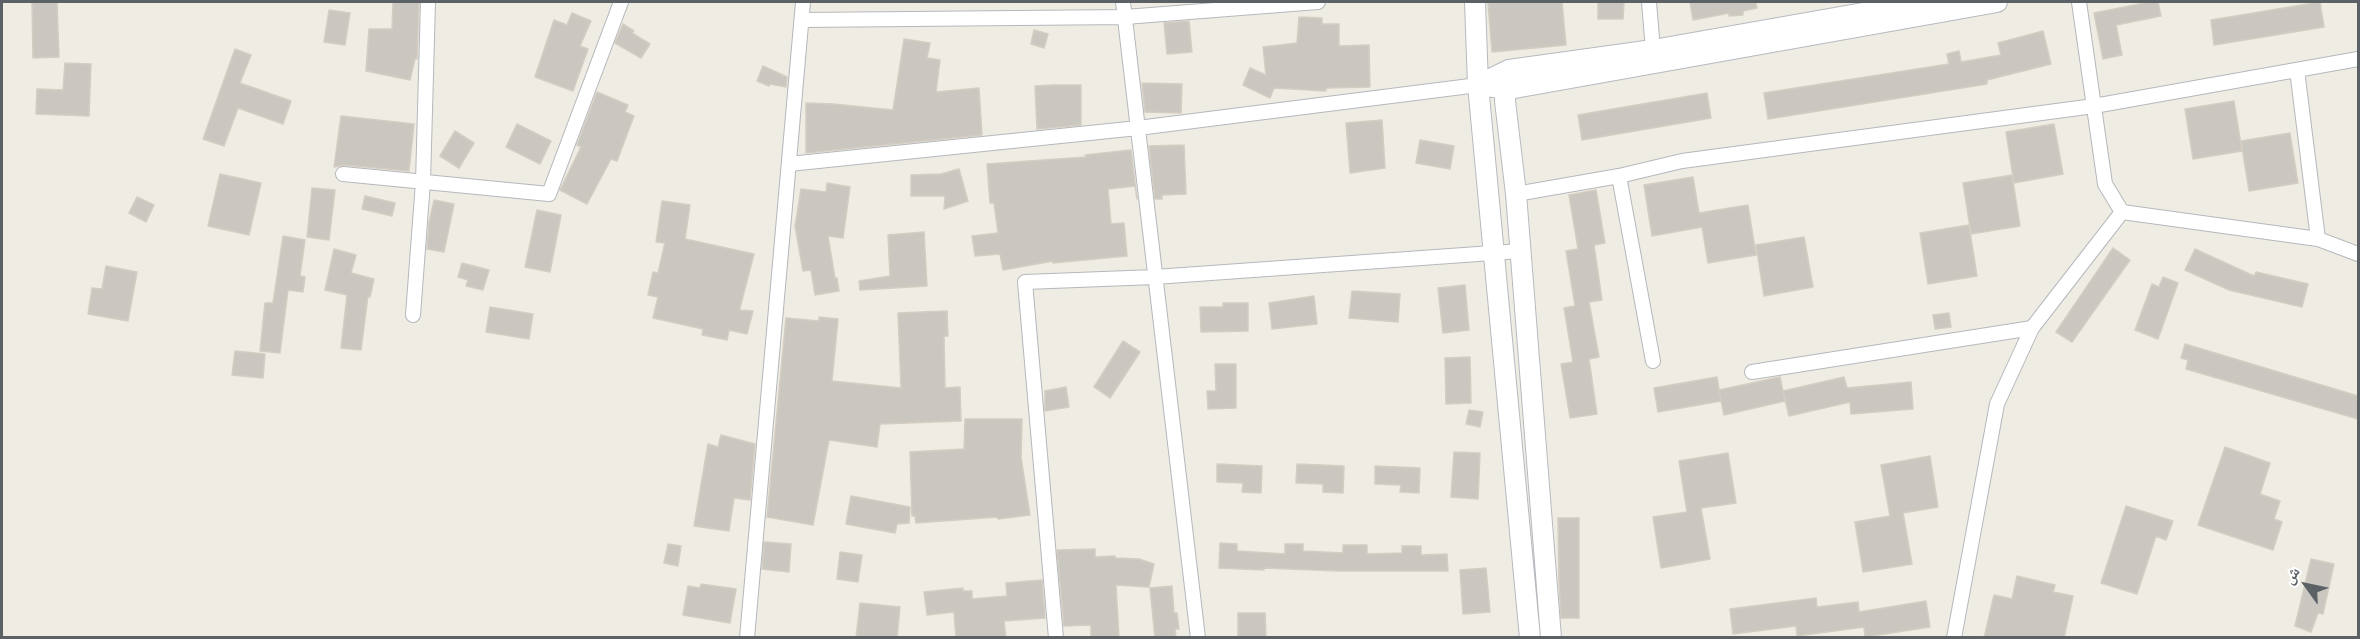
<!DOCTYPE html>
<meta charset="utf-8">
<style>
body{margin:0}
#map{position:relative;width:2360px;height:639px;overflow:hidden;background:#efece4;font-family:Lato,"Noto Naskh Arabic",sans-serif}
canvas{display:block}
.frame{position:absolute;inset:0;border:3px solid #5c6165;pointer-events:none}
.north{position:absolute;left:2276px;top:555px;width:60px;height:60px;-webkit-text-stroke:4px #fff;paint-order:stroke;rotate:303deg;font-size:16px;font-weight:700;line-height:24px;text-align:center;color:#5c6165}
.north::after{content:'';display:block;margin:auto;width:21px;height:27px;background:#5c6165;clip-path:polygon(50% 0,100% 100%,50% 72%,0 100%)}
</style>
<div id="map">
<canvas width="2360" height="639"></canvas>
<div class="frame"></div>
<div class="north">ش</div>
</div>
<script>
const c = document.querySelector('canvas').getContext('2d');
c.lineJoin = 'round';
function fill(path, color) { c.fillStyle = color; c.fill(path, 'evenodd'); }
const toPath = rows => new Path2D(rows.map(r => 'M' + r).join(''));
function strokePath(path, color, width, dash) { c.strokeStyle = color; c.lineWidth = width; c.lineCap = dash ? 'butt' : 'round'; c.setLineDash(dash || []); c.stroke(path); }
const building = toPath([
 [32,2,57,2,59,57,33,58,32,2],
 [393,2,419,2,417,59,415,59,410,80,366,71,369,29,392,29,393,2],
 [1501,2,1562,2,1566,45,1492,52,1488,3,1501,2],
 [1598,2,1624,2,1623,19,1598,19,1598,2],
 [1690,2,1756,2,1757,8,1743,11,1743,15,1729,16,1729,13,1693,20,1690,2],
 [2150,2,2158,2,2161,16,2116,25,2122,55,2103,59,2094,13,2150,2],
 [2320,2,2324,27,2214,45,2211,20,2320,2],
 [329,10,350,13,345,45,324,42,329,10],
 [572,13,591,21,580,46,588,49,573,91,535,77,554,20,567,25,572,13],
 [1299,17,1322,18,1322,24,1339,24,1339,46,1369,45,1370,87,1326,88,1326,91,1274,88,1270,98,1243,85,1250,68,1266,75,1263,47,1297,43,1299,17],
 [1189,21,1192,52,1167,54,1164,23,1189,21],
 [623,24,634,31,632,33,650,44,641,58,615,43,623,24],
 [1034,30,1048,34,1044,48,1031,44,1034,30],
 [2043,31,2051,64,1987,80,1987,84,1768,119,1764,93,1949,64,1947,54,1959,51,1961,62,2001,55,1998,43,2043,31],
 [904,39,930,43,927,58,940,60,936,92,979,88,982,135,806,153,806,103,833,104,893,110,904,39],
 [235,49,251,55,240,83,291,101,283,124,238,108,224,146,203,139,235,49],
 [65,63,91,64,89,116,36,114,37,89,63,90,65,63],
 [763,66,787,77,786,87,770,84,769,86,757,81,763,66],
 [1142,83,1182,84,1181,113,1145,112,1142,83],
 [1054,85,1081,85,1081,125,1037,129,1035,86,1054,85],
 [597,92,628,105,625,112,634,116,617,161,611,159,587,204,560,190,581,147,577,145,597,92],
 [1707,93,1711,118,1582,140,1578,115,1707,93],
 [2234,101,2242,151,2193,159,2185,109,2234,101],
 [341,116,414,124,409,171,344,165,334,167,341,116],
 [1382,120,1385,168,1350,173,1346,123,1382,120],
 [517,124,551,141,540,164,506,147,517,124],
 [2054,124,2063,174,2014,183,2006,132,2054,124],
 [455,131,474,143,459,168,440,156,455,131],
 [2290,133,2298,183,2249,191,2241,141,2290,133],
 [1420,140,1454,146,1450,169,1416,163,1420,140],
 [1184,145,1186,194,1162,195,1162,199,1155,199,1149,146,1184,145],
 [1131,150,1137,199,1135,186,1108,189,1111,224,1124,223,1127,256,1053,263,1053,261,1003,270,1000,254,975,256,972,236,998,233,994,203,990,203,987,164,1086,157,1085,155,1131,150],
 [959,169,968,201,944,209,945,196,911,196,911,175,941,174,959,169],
 [220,174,261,183,249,235,208,226,220,174],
 [2012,175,2020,226,1971,234,1963,183,2012,175],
 [1693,177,1699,213,1748,205,1756,255,1708,263,1702,227,1652,236,1644,185,1693,177],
 [827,183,850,187,843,238,828,236,835,278,837,278,839,291,815,295,811,270,803,271,795,226,801,189,826,192,827,183],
 [312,188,335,190,329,240,307,237,312,188],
 [1596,190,1605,243,1594,245,1602,300,1589,302,1599,357,1589,359,1597,414,1570,418,1561,364,1573,362,1564,308,1575,306,1566,251,1578,249,1569,195,1596,190],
 [365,196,395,203,392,216,362,209,365,196],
 [137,197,154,205,146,222,129,213,137,197],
 [434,200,454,204,444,252,427,249,429,223,434,200],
 [662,201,690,205,685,239,754,254,740,308,740,310,753,311,747,334,729,330,727,340,702,335,703,329,653,318,658,297,648,295,653,272,658,273,665,243,656,242,662,201],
 [537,210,561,215,550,272,525,267,537,210],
 [1969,225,1977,276,1928,284,1920,233,1969,225],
 [924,232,927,286,860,290,859,281,890,276,888,235,924,232],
 [283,236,305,240,300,276,305,277,303,292,288,290,280,353,260,351,265,303,273,303,283,236],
 [1804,237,1813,287,1764,296,1756,245,1804,237],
 [2113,248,2130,260,2072,342,2056,332,2113,248],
 [334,249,356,255,351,273,374,279,370,297,368,296,361,350,341,348,347,295,325,290,334,249],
 [2195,249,2254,276,2256,272,2308,284,2302,307,2229,290,2185,270,2195,249],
 [462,263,489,270,483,290,466,286,468,280,458,277,462,263],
 [106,266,137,272,128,321,88,314,92,288,102,289,106,266],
 [2163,277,2178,283,2158,339,2135,330,2152,284,2159,287,2163,277],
 [1465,285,1469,330,1443,333,1438,288,1465,285],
 [1352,291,1400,294,1398,322,1349,318,1352,291],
 [1314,296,1317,324,1272,329,1269,303,1314,296],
 [1223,303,1248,303,1248,331,1201,332,1200,307,1223,307,1223,303],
 [490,307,533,314,529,339,486,332,490,307],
 [947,311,948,336,944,336,945,388,960,387,961,421,880,424,877,447,829,440,813,525,767,517,786,318,819,321,819,317,838,319,832,381,901,388,898,313,947,311],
 [1949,313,1951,327,1935,329,1933,315,1949,313],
 [1123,341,1140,352,1110,398,1094,387,1123,341],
 [2185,344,2358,396,2358,419,2186,369,2188,360,2181,358,2185,344],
 [235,351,265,354,263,378,232,375,235,351],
 [1470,357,1471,403,1446,404,1445,358,1470,357],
 [1215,364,1236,364,1236,408,1208,409,1207,391,1216,391,1215,364],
 [1717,377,1721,401,1658,412,1654,388,1717,377],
 [1780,377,1785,401,1724,415,1719,390,1780,377],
 [1844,377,1847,388,1911,382,1913,409,1851,414,1850,402,1789,416,1783,391,1844,377],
 [1066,387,1069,407,1045,411,1045,391,1066,387],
 [1469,410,1483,412,1480,427,1466,424,1469,410],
 [965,419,1022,419,1021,457,1030,515,998,519,997,517,916,523,915,516,912,516,910,452,964,449,965,419],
 [721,435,755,444,750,500,734,498,729,531,694,526,708,444,718,447,721,435],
 [2225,447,2270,463,2260,494,2280,501,2274,519,2282,522,2273,550,2198,525,2225,447],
 [1454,452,1480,453,1478,499,1451,497,1454,452],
 [1728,453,1736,503,1701,508,1710,559,1661,568,1653,517,1687,512,1679,461,1728,453],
 [1930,456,1938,507,1903,513,1912,564,1863,572,1855,522,1890,516,1881,465,1930,456],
 [1217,464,1262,466,1261,493,1242,492,1243,483,1217,482,1217,464],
 [1297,464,1344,466,1343,493,1323,492,1323,484,1296,483,1297,464],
 [1375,466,1420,468,1419,493,1400,492,1401,485,1375,484,1375,466],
 [851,496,910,507,909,523,897,524,895,533,846,524,851,496],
 [2126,506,2173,521,2166,540,2156,536,2137,594,2101,583,2126,506],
 [1558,518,1579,518,1579,618,1561,618,1559,582,1558,518],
 [764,542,791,544,789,572,762,569,764,542],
 [1220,543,1237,544,1237,551,1285,554,1285,544,1303,544,1303,551,1343,553,1343,545,1367,545,1367,554,1402,553,1402,546,1421,546,1421,555,1447,554,1448,571,1339,571,1264,568,1264,570,1219,568,1220,543],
 [668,544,681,546,678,566,664,563,668,544],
 [1095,549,1095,557,1115,556,1115,558,1139,559,1154,564,1149,587,1116,585,1119,638,1091,638,1091,625,1064,626,1057,550,1095,549],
 [840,552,862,555,858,582,837,579,840,552],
 [2311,559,2334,564,2323,614,2318,613,2311,632,2295,626,2311,559],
 [1486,568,1490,612,1463,614,1460,570,1486,568],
 [2017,576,2055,585,2053,592,2073,596,2064,638,1984,638,1994,595,2012,599,2017,576],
 [1042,580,1045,618,1004,621,1006,638,956,638,954,612,927,615,924,592,963,588,963,591,972,591,972,599,1007,596,1006,583,1042,580],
 [701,584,736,589,730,623,683,615,688,586,700,588,701,584],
 [1172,586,1174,613,1177,613,1179,629,1175,629,1176,638,1155,638,1150,588,1172,586],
 [1816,598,1817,607,1858,602,1859,612,1926,601,1930,627,1865,637,1864,627,1797,636,1796,626,1733,634,1730,609,1816,598],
 [860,603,900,607,897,638,856,638,860,603],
 [1238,613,1265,613,1266,638,1238,638,1238,613]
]);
const street = toPath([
 [1123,2,1198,638],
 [1649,2,1653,50],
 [2079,2,2105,184,2122,212],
 [802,20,1125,17,1318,2],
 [2297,70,2318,239],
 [789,164,1138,128,1478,85],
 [343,174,549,194,621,2],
 [1619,176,1653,361],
 [1516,194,1619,176,1682,161,2094,106,2358,59],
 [2122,212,2318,239,2358,254],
 [413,315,423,182,428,2],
 [1752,372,2032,328],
 [747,638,803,2],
 [1056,638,1025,282,1155,277,1520,251],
 [1954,638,1997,404,2032,328,2122,212]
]);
const secondary = toPath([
 [1475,2,1478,85,1530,638],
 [1926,2,1653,50,1509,70,1478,85,1509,89,1997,2],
 [1506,78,1505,101,1516,194,1551,638]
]);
fill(building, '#cac7c1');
strokePath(building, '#d4cdc2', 1.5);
strokePath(street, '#b5b8bc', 16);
strokePath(secondary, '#b6babf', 22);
strokePath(street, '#fff', 14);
strokePath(secondary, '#fff', 20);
</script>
